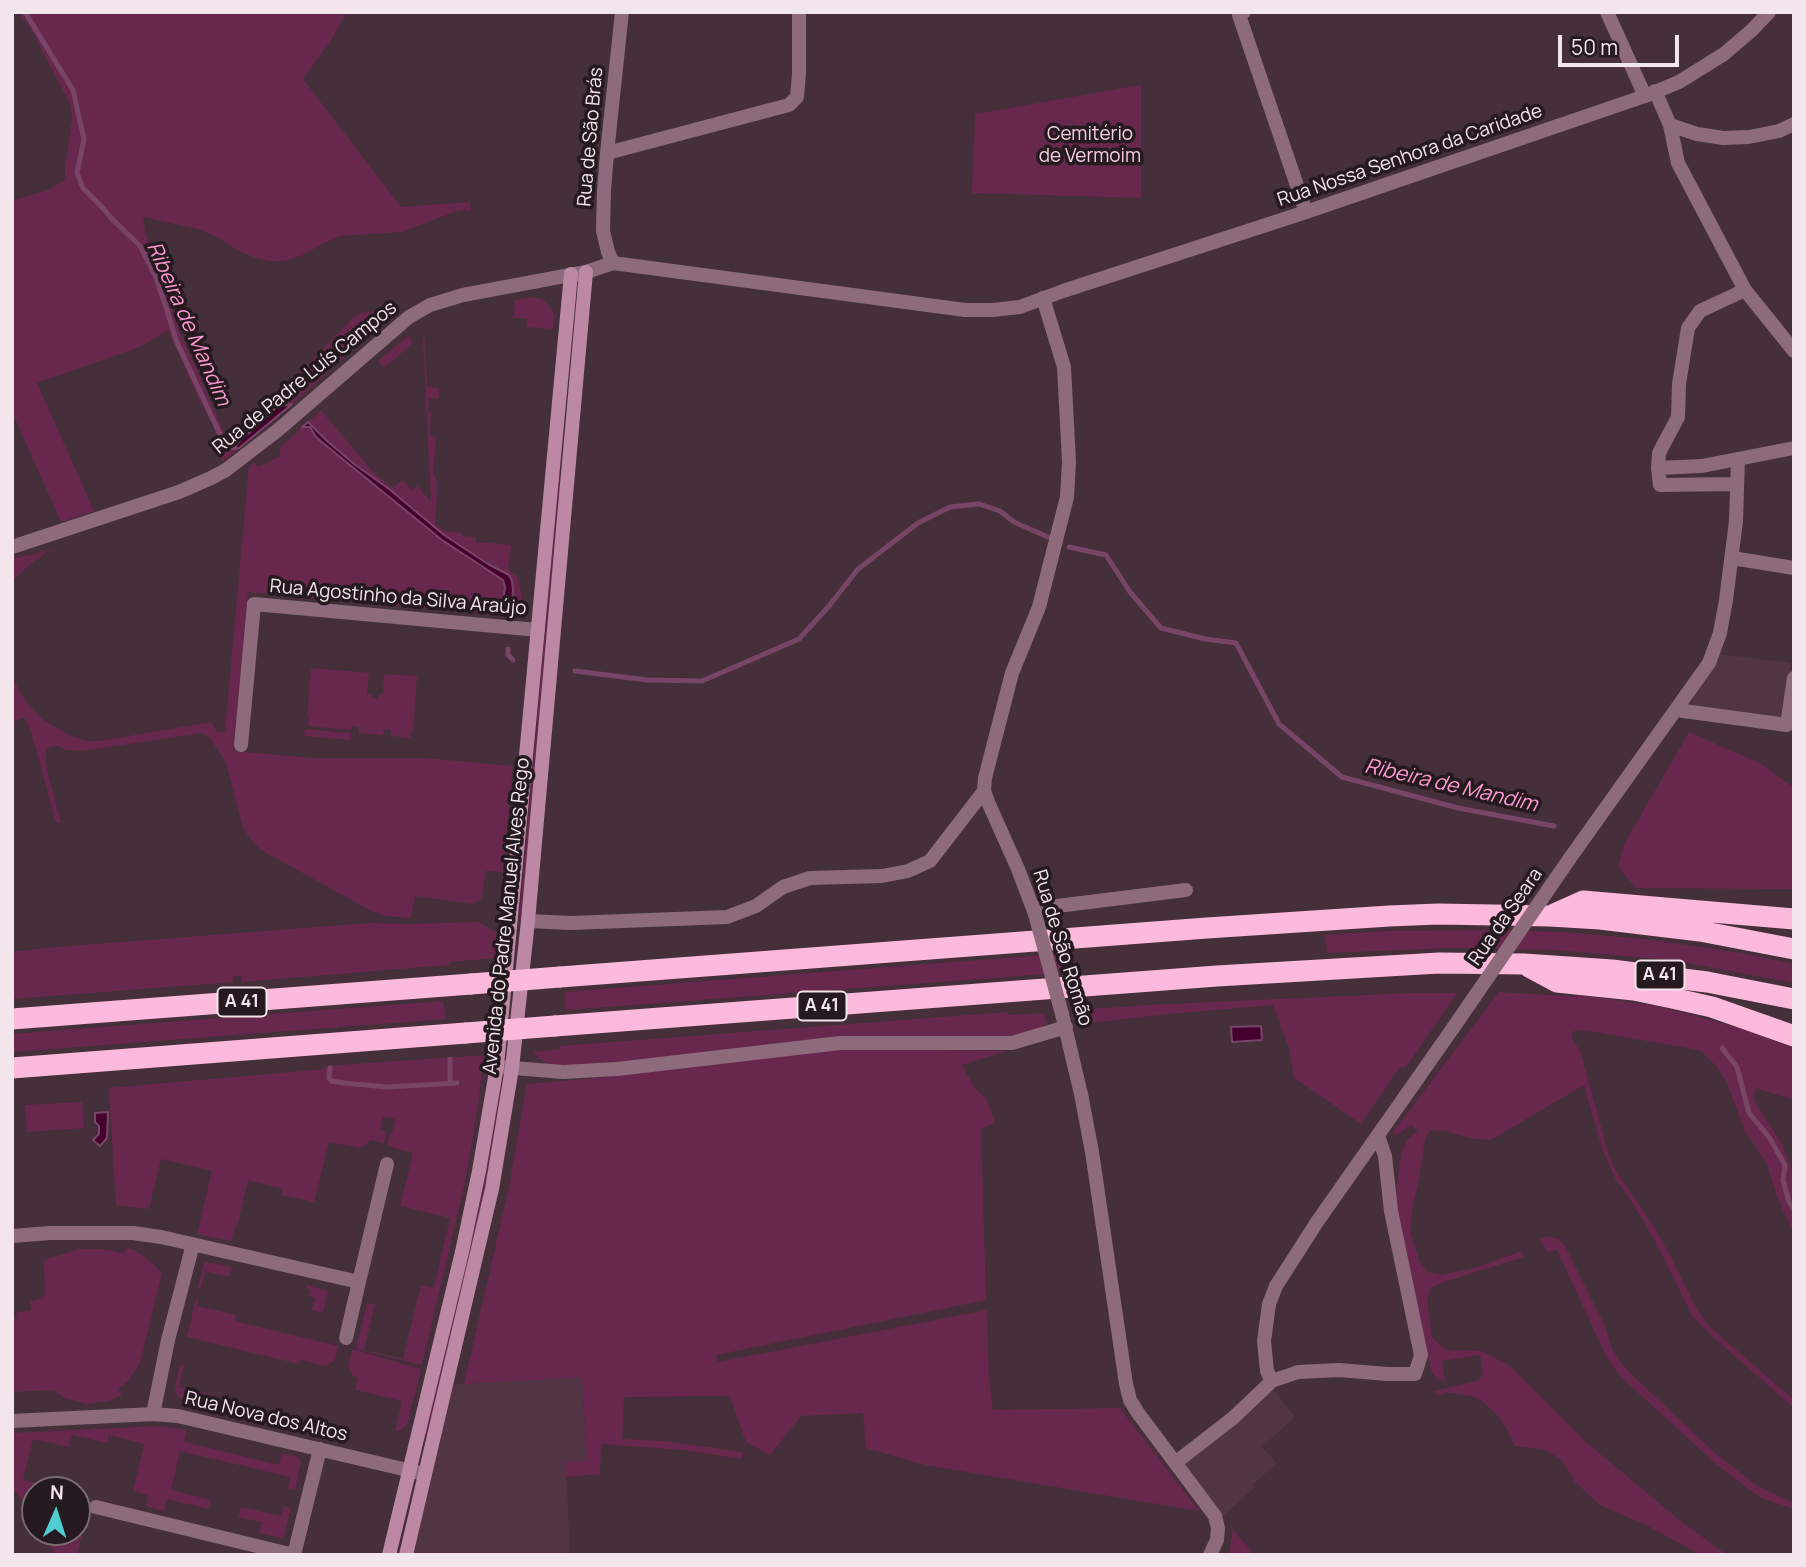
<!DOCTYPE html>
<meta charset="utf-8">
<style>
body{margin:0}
#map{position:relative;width:1806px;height:1567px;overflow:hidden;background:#442f3a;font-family:Manrope,sans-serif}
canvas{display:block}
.frame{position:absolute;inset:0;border:14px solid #f3e5ec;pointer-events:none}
.north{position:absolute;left:21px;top:1476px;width:70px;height:70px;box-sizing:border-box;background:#241a1f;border:2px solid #776b71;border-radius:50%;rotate:3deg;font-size:19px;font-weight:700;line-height:28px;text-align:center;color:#f3e5ec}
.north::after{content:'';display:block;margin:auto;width:24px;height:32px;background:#52cdcf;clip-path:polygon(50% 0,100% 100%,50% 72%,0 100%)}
.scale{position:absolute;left:1558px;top:35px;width:121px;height:32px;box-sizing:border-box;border:4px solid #f3e5ec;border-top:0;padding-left:9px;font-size:21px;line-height:24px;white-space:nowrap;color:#f3e5ec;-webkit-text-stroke:5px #241a1f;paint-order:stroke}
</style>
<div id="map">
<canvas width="1806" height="1567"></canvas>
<div class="frame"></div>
<div class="north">N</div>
<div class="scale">50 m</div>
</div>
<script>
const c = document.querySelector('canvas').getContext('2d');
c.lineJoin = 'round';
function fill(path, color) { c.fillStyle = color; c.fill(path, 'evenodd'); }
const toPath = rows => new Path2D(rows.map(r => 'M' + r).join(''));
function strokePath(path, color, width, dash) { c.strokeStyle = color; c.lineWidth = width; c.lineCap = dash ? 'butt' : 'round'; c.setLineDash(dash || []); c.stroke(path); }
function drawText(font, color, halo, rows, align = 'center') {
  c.font = font + ' Manrope,sans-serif'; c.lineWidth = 7; c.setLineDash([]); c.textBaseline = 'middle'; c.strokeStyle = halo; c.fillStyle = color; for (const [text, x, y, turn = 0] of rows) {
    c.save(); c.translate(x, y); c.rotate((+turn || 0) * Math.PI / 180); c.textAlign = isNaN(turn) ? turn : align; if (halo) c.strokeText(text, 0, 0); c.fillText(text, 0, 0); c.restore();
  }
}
const built = toPath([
 [1719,654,1791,663,1785,714,1781,719,1697,709,1692,704,1696,691],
 [582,1377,587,1461,566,1463,570,1555,408,1555,447,1385],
 [1271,1386,1295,1417,1262,1447,1277,1463,1253,1484,1255,1487,1219,1520,1179,1464]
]);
const green = toPath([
 [19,12,347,12,330,42,303,79,401,207,470,202,471,211,463,210,454,212,402,232,341,236,322,244,303,255,284,261,269,261,253,257,237,250,221,239,198,229,143,217,146,236,162,275,177,325,224,432,233,441,240,439,269,410,280,392,356,315,366,312,403,307,383,322,292,404,277,407,237,444,234,445,235,449,239,448,223,461,218,450,224,447,214,427,199,400,168,330,140,347,37,383,94,511,61,522,12,412,12,201,45,191,65,180,65,168,72,120,71,106,32,31],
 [1141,85,1141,198,972,193,975,114],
 [533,297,542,299,550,306,554,315,553,329,526,327,527,319,514,318,515,300],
 [408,336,413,343,384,368,378,361],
 [423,338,425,338,427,387,439,388,439,398,429,398,428,413,431,413,429,435,436,436,433,475,438,481,435,524,444,531,462,533,462,536,476,537,476,542,511,545,508,568,515,576,517,575,522,597,521,605,515,608,512,612,513,590,512,581,509,575,488,564,444,535,389,489,354,464,327,441,308,422,321,410,374,473,392,488,403,480,412,490,417,486,431,501],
 [302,427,310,427,316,437,323,443,393,500,477,564,503,580,505,587,504,604,502,612,496,615,248,592,233,751,313,758,425,758,513,766,503,872,486,871,481,899,473,904,415,896,411,918,385,916,371,911,261,850,252,841,243,828,226,763,210,738,202,733,82,751,66,750,59,746,52,746,47,749,46,754,46,766,61,823,56,823,31,731,25,719,22,718,12,722,12,677,23,697,34,711,45,721,71,736,86,741,99,741,211,722,217,732,225,731,249,466,254,463,258,467,279,457,281,447],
 [559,477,564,477,521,922,519,919],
 [59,547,47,552,33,562,12,581,12,558,35,554],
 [311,668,369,673,367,694,371,694,371,698,378,699,379,694,383,694,384,674,417,676,413,732,410,732,410,738,391,736,391,730,384,729,383,735,359,733,359,727,352,726,351,730,308,726,309,718,307,718],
 [305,729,351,733,351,740,304,736],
 [1689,732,1762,764,1794,788,1794,889,1636,888,1618,867,1624,844],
 [479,922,497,933,494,958,450,962,449,965,242,982,241,976,233,976,233,982,12,999,12,952,44,948,369,923,409,924],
 [1495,930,1560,932,1644,939,1741,953,1794,964,1794,983,1682,962,1648,958,1556,950,1449,948,1327,953,1325,935,1389,931],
 [1071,953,1072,972,566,1010,565,992],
 [1499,992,1577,997,1578,995,1658,1006,1739,1028,1794,1048,1794,1100,1755,1088,1754,1100,1783,1146,1794,1176,1794,1235,1776,1194,1767,1164,1745,1131,1727,1083,1717,1067,1704,1054,1699,1050,1583,1030,1574,1031,1571,1037,1580,1051,1608,1152,1614,1168,1654,1227,1670,1255,1695,1306,1709,1326,1794,1400,1794,1408,1714,1338,1693,1317,1654,1239,1630,1199,1616,1180,1602,1149,1584,1085,1491,1140,1475,1139,1444,1131,1430,1130,1425,1139,1419,1179,1413,1205,1410,1231,1420,1263,1428,1272,1441,1275,1471,1269,1522,1251,1524,1257,1438,1284,1430,1289,1427,1302,1432,1337,1446,1350,1481,1351,1509,1365,1586,1442,1677,1518,1727,1555,1701,1555,1644,1524,1600,1505,1575,1482,1561,1459,1543,1449,1514,1446,1508,1431,1498,1416,1481,1400,1471,1396,1452,1393,1445,1393,1440,1396,1433,1391,1477,1381,1481,1377,1483,1372,1480,1355,1442,1361,1445,1381,1438,1380,1432,1373,1411,1285,1395,1204,1401,1154,1407,1140,1418,1131,1411,1125,1398,1134,1396,1135,1393,1132],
 [1411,993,1457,993,1406,1067,1400,1067,1361,1124,1294,1078,1289,1048,1273,1005,1169,1014,1081,1024,1077,1010,1148,1005],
 [443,1001,446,1019,12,1052,12,1034],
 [1008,1012,1009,1015,1044,1013,1047,1023,1037,1030,1017,1036,843,1037,816,1039,612,1065,553,1066,539,1059,533,1052,560,1049,560,1046],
 [838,1049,1007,1051,962,1065,976,1090,986,1098,995,1122,981,1129,986,1300,716,1355,718,1362,987,1310,989,1380,993,1410,1120,1408,1199,1511,925,1465,866,1448,863,1413,801,1416,770,1455,746,1442,730,1396,624,1397,622,1439,665,1441,743,1452,742,1459,683,1450,601,1444,600,1474,566,1477,566,1462,587,1460,582,1377,464,1384,509,1187,527,1084,597,1078],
 [485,1055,472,1144,464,1187,422,1365,356,1349,367,1303,375,1304,364,1350,403,1359,421,1285,434,1288,450,1218,400,1206,413,1153,387,1146,390,1133,392,1133,395,1119,383,1117,380,1130,386,1132,384,1143,371,1140,361,1148,329,1142,314,1202,281,1195,283,1189,248,1180,237,1227,235,1227,231,1241,197,1234,212,1171,161,1159,149,1209,116,1205,109,1088,325,1069,325,1066],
 [503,1087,492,1170,430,1435,425,1434,470,1247,487,1169,500,1090],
 [82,1102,84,1128,27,1132,25,1105],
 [1548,1236,1558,1239,1565,1246,1604,1324,1613,1351,1626,1369,1715,1453,1756,1485,1794,1503,1794,1509,1761,1498,1747,1488,1717,1465,1621,1377,1606,1356,1557,1250,1547,1252,1540,1239],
 [126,1248,134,1250,147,1258,162,1273,140,1363,129,1380,118,1389,122,1395,109,1401,87,1404,65,1398,53,1390,12,1392,12,1319,17,1318,16,1312,31,1311,30,1301,39,1299,45,1294,44,1260,79,1249,102,1249,124,1253],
 [206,1262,232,1267,229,1277,205,1271,201,1288,198,1288,204,1264],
 [306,1285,328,1291,323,1313,312,1310,315,1298,309,1296,311,1290,306,1288],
 [196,1298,198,1298,197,1306,236,1315,235,1321,338,1346,335,1360,326,1366,300,1360,299,1364,187,1337],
 [352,1349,421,1369,407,1425,399,1431,395,1431,402,1401,355,1390,358,1378,353,1376,348,1367],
 [180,1365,184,1365,179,1387,217,1396,216,1399,263,1410,260,1421,213,1410,213,1407,179,1397,176,1393,175,1386],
 [160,1426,187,1430,184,1442,279,1465,282,1453,298,1457,301,1462,295,1490,288,1488,290,1477,180,1451,171,1490,211,1500,208,1509,167,1499,164,1511,146,1506,148,1495,133,1491,144,1444,109,1435,107,1443,72,1435,69,1447,33,1439,23,1480,60,1490,35,1490,35,1519,12,1487,12,1433],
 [77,1501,88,1508,77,1555,55,1555,43,1532,77,1532],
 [283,1506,291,1508,284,1536,281,1538,259,1533,261,1522,238,1517,241,1507,281,1516],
 [1233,1528,1238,1536,1252,1551,1249,1555,1229,1555]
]);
const water = toPath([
 [292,404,239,448,232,449,231,447,237,444,277,407,292,404],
 [308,422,327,441,354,464,389,489,444,535,488,564,509,575,512,581,513,590,512,612,502,612,505,587,503,580,442,540,323,443,316,437,310,427,302,427,308,422],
 [1261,1026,1262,1040,1232,1042,1231,1027,1261,1026],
 [108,1112,107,1138,100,1146,93,1140,99,1134,99,1126,95,1122,95,1113,108,1112]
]);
const stream = toPath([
 [25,12,73,90,84,139,77,173,83,188,101,206,113,220,140,246,155,275,168,313,176,340,224,443,231,447,235,447],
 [1069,547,1106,555,1130,592,1161,628,1205,639,1236,643,1279,724,1342,777,1458,808,1554,826],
 [508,649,508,655,513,660],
 [575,671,647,680,702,681,799,639,829,606,858,569,918,523,950,507,979,504,1000,511,1014,522,1048,537],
 [1722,1048,1737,1067,1749,1113,1769,1137,1785,1165,1783,1180,1789,1202,1794,1210],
 [450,1059,450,1083],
 [330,1068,329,1078,332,1081,344,1083,387,1087,457,1083]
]);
const minor = toPath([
 [1244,12,1239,15,1306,212],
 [1607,12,1645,96],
 [607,153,789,105,797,97,799,74,799,12],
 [613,263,608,252,603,231,604,191,607,153,622,12],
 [1658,468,1659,453,1678,417,1679,384,1688,328,1700,311,1745,290],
 [1737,484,1660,485,1658,468,1702,466,1794,448],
 [1732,558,1794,568],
 [1676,710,1787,725,1794,678],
 [241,745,254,604,538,630],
 [1570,858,1709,663,1720,633,1726,600,1736,521,1738,459],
 [1033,909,1186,890],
 [1035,914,1018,869,988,802,984,791,985,778,1012,673,1039,607,1067,497,1069,462,1064,367,1043,298],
 [528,921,571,923,727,917,756,906,783,887,810,878,882,876,908,871,930,861,984,791],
 [1062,1014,1081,1094,1092,1152,1126,1384,1130,1400,1138,1413,1215,1516,1218,1528,1217,1540,1210,1555],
 [501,1067,563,1072,617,1069,840,1043,1012,1043,1066,1027],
 [12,1236,50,1233,133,1233,161,1237,359,1282,387,1164],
 [346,1338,359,1282],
 [1272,1381,1267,1371,1264,1341,1269,1304,1276,1286,1317,1222,1453,1028],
 [153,1414,168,1340,193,1244],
 [12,1421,153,1414,178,1416,420,1473],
 [1175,1463,1233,1418,1272,1381,1298,1372,1339,1370,1387,1374,1415,1374,1421,1355,1391,1211,1385,1156,1378,1136],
 [96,1507,294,1555,320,1449]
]);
const tertiary = toPath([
 [1655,91,1670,125,1678,163,1745,290,1794,351],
 [1670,125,1697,134,1723,138,1749,137,1779,131,1794,124],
 [12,547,179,492,211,478,226,470,278,430,409,317,430,305,463,295,586,272,613,263,965,310,993,310,1020,307,1063,291,1306,212,1645,96,1679,82,1724,54,1752,30,1769,12]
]);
const secondary = toPath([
 [389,1555,462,1252,479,1171,497,1066,571,274],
 [406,1555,492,1189,512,1068,528,921,586,272]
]);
const motorway = toPath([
 [1554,914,1583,901,1794,919],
 [1529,967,1557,982,1634,990,1672,998,1712,1007,1794,1036],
 [560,977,1207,928,1389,916,1438,914,1550,916,1600,919,1700,931,1794,949],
 [12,1019,471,984],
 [555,1026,1217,976,1439,963,1524,964,1612,970,1707,982,1794,999],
 [12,1068,466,1033]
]);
const minorBridge = toPath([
 [1035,914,1062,1014],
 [1453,1028,1570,858]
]);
const motorwayBridge = toPath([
 [471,984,560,977],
 [466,1033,555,1026]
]);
const shields = [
 [1660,975,49],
 [242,1002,49],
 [822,1006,49]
];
const shieldNames = [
 ["A 41",1660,975],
 ["A 41",242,1002],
 ["A 41",822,1006]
];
const parkNames = [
 ["Cemitério",1090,135],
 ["de Vermoim",1090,157]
];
const streetNames = [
 ["Rua de São Brás",591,137,-85],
 ["Rua Nossa Senhora da Caridade",1410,156,-19],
 ["Rua de Padre Luís Campos",305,378,-39],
 ["Rua Agostinho da Silva Araújo",398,598,5],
 ["Avenida do Padre Manuel Alves Rego",507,916,-84],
 ["Rua da Seara",1506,917,-55],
 ["Rua de São Romão",1062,948,73],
 ["Rua Nova dos Altos",266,1417,13]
];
const waterNames = [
 ["Ribeira de Mandim",188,324,66],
 ["Ribeira de Mandim",1451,786,13]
];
fill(built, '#513544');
fill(green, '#68284e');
fill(water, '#45002e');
strokePath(water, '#794567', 2);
strokePath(stream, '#794567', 5);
strokePath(minor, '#8d6b7c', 14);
strokePath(tertiary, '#8d6b7c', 14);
strokePath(secondary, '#bd88a4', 14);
strokePath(motorway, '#fbb9db', 21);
strokePath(minorBridge, '#8d6b7c', 14);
strokePath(motorwayBridge, '#fbb9db', 21);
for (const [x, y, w] of shields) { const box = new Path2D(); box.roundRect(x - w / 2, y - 14.5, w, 29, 5); c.fillStyle = '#241a1f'; c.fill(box); strokePath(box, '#f3e5ec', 2); }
drawText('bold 18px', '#f3e5ec', null, shieldNames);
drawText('19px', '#f8cde2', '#241a1f', parkNames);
drawText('19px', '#f3e5ec', '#241a1f', streetNames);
drawText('italic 21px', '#ff98d1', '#241a1f', waterNames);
</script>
